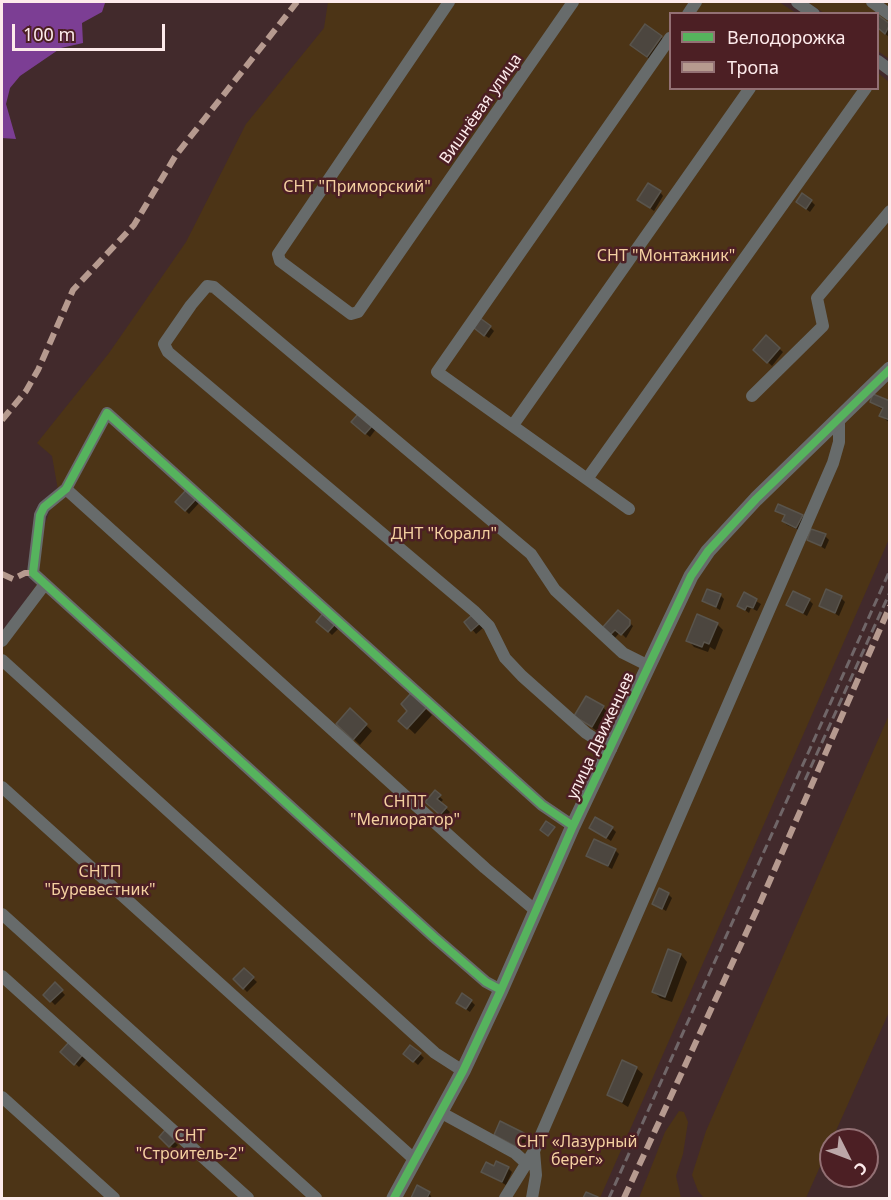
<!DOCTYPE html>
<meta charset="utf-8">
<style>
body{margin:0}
#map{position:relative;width:891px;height:1200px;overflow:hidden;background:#422a2c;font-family:"Noto Sans",sans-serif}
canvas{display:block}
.frame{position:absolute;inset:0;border:3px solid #fdeaeb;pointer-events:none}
.legend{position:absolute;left:669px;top:12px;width:210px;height:78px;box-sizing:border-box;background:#4c1f24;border:2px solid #937074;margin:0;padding:8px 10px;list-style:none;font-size:18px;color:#fdeaeb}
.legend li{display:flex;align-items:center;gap:12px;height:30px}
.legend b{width:30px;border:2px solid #937074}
.north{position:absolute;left:819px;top:1128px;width:60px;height:60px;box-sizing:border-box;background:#4c1f24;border:2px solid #937074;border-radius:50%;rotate:132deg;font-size:16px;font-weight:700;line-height:24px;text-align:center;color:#fdeaeb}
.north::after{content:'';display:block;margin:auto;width:21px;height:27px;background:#bca7a8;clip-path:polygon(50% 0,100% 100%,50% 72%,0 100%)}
.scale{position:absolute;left:12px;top:24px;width:153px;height:27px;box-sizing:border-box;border:3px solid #fdeaeb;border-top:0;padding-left:8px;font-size:18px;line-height:21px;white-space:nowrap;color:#fdeaeb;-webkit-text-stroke:4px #4c1f24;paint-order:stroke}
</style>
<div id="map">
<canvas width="891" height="1200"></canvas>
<div class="frame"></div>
<ul class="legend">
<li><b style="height:8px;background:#56b35d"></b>Велодорожка</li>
<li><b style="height:8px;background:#b69a8f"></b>Тропа</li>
</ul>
<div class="north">С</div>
<div class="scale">100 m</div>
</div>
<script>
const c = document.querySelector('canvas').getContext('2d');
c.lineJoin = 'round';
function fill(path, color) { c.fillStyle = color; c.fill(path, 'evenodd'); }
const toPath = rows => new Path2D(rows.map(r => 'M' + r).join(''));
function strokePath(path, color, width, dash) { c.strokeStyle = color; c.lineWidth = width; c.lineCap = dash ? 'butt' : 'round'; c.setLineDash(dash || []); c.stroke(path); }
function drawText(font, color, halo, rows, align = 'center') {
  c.font = font + ' "Noto Sans",sans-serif'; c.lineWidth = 5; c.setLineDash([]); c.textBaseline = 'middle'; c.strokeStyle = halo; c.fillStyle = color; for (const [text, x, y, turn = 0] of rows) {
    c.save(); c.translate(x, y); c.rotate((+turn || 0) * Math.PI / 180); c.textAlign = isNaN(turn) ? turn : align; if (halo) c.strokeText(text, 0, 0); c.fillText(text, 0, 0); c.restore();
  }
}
const green = toPath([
 [328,2,779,2,796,13,670,14,670,88,878,88,878,73,889,82,889,539,600,1198,2,1198,2,636,36,585,41,534,58,490,52,456,37,443,109,353,186,242,246,124,324,28],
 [807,2,889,2,889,59,878,51,878,14,824,13],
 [889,715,889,1012,806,1198,704,1198,698,1191,692,1175,706,1131],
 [679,1111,684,1112,688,1122,683,1154,676,1176,681,1198,639,1198,665,1132]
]);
const water = toPath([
 [2,2,105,3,102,12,82,23,83,43,61,48,20,76,10,88,6,104,16,139,2,138]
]);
const shadow = toPath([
 [878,17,890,26,889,37,878,28],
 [661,37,667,43,654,63,632,45],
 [660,192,663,196,654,211,639,200],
 [811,201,815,205,810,212,802,206],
 [490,327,494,331,489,338,479,332],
 [766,337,783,352,772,366,755,350],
 [871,402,890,403,890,423,881,416,883,410],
 [359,415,376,429,370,437,356,426],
 [187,491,199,503,189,514,177,502],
 [777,510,802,516,806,520,801,531,787,525,783,521,786,516],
 [825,536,829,540,825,549,808,539],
 [744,594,761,604,757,611,751,608,749,613,738,605],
 [720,595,724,599,720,610,704,601],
 [841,598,845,602,839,616,821,605],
 [809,600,813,604,807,616,788,605],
 [618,612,633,626,626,638,620,632,615,638,604,628],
 [324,615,339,628,332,635,318,621],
 [472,617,483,628,476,634,466,622],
 [717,624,723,630,715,650,710,647,708,652,694,647,688,640],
 [411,695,432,715,415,734,400,720,409,711],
 [603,707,609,714,598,732,576,716],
 [350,710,372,731,360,745,338,724],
 [435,792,443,800,440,803,450,812,445,818,431,805],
 [591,828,612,828,616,832,611,841],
 [615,850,619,854,612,869,588,856],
 [668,894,672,898,666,911,653,903],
 [669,951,681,955,687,962,672,1002,660,998,654,992],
 [244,970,257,982,247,992,235,979],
 [55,984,65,995,55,1005,45,995],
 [471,1001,475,1005,470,1012,457,1003],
 [70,1043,87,1058,79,1067,62,1052],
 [420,1054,424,1058,418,1065,409,1057],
 [636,1068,643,1074,628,1107,609,1095],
 [165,1133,178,1145,174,1149,161,1137],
 [523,1134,527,1138,522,1150,499,1139],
 [494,1168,508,1168,512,1172,506,1185,483,1172],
 [429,1193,432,1198,413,1198]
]);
const building = toPath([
 [878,15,890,24,885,34,878,28,878,15],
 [645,24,662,36,647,57,630,45,645,24],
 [648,183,661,191,650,208,637,200,648,183],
 [802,193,812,200,806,209,796,202,802,193],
 [480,318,491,326,484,336,474,328,480,318],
 [766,335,780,348,767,363,753,350,766,335],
 [873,394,890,401,890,420,879,416,883,408,870,402,873,394],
 [359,413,373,425,365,434,351,422,359,413],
 [187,489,197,498,185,511,175,502,187,489],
 [778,504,803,515,796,528,782,521,785,515,775,511,778,504],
 [811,529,826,534,821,546,807,540,811,529],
 [707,589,721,594,716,607,702,601,707,589],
 [826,589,842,596,835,613,819,606,826,589],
 [793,591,810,599,803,613,786,605,793,591],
 [744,592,757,599,753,608,747,606,745,610,737,606,744,592],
 [618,610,630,620,630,625,621,635,615,630,610,635,602,628,618,610],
 [324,612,336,623,328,632,316,622,324,612],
 [697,614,718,623,709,644,704,642,702,647,686,641,697,614],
 [472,615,480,623,471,631,464,622,472,615],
 [411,693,427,707,407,729,398,721,407,711,401,704,411,693],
 [586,696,604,706,592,727,574,716,586,696],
 [350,708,367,724,353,740,336,724,350,708],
 [435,790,441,795,437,799,447,807,440,815,425,802,435,790],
 [595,817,613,827,606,838,589,828,595,817],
 [546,821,555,827,548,836,540,830,546,821],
 [594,839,616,849,608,866,586,856,594,839],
 [659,888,669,893,662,909,652,904,659,888],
 [668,949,681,954,665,997,652,992,668,949],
 [244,968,254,977,243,989,233,979,244,968],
 [55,982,63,990,50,1002,43,995,55,982],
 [462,993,472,1000,466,1009,456,1003,462,993],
 [70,1041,84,1053,74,1065,60,1052,70,1041],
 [410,1045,421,1053,413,1062,403,1054,410,1045],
 [622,1060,637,1067,622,1102,607,1095,622,1060],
 [500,1121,524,1133,517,1147,494,1135,500,1121],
 [165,1130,175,1141,169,1147,159,1137,165,1130],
 [496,1161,509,1167,502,1182,481,1172,486,1162,494,1166,496,1161],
 [417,1185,430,1192,427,1198,411,1198,417,1185],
 [586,1192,598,1197,597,1198,583,1198,586,1192]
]);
const minor = toPath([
 [449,2,278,254,280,261,351,314,358,312,573,2],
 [797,2,814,14],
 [872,2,890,15],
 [688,14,696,2],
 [878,61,890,70],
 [752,396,823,326,817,298,890,211],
 [513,425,750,88],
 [587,479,866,88],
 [66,489,485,868,536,911],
 [629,509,437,372,670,38],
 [2,641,45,584],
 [2,660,435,1053,463,1071],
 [611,749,586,733,522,676,505,658,489,626,474,611,168,352,164,344,191,305,207,286,214,287,531,554,555,590,623,653,649,666],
 [2,787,414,1159],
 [2,914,316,1198],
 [2,976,248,1198],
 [501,990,486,982,434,937,33,573,40,515,44,507,66,489,107,413,542,805,573,826],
 [2,1097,114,1198],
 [440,1112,515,1153,525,1162],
 [505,1198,534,1151,833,463,839,442,839,419],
 [532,1198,536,1175,534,1151]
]);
const tertiary = toPath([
 [394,1198,463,1071,501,990,573,826,691,576,708,551,756,499,890,369]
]);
const rail = toPath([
 [805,780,890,592],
 [609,1198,890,570]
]);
const quiet = toPath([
 [2,420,26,391,38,370,73,290,134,225,176,155,297,2],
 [2,574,13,579,25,573,33,573],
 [624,1198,760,903,890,606]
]);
const cycleway = toPath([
 [501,990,486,982,434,937,33,573,40,515,44,507,66,489,107,413,542,805,573,826],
 [394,1198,463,1071,501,990,573,826,691,576,708,551,756,499,890,369]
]);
const streetNames = [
 ["Вишнёвая улица",481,109,-55],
 ["улица Движенцев",601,736,-65]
];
const parkNames = [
 ["СНТ \"Приморский\"",357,187],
 ["СНТ \"Монтажник\"",666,256],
 ["ДНТ \"Коралл\"",444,534],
 ["СНПТ",405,802],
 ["\"Мелиоратор\"",405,820],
 ["СНТП",100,872],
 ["\"Буревестник\"",100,890],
 ["СНТ",190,1136],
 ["\"Строитель-2\"",190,1154],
 ["СНТ «Лазурный",577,1142],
 ["берег»",577,1160]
];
fill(green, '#4c3416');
fill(water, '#7c3e94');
fill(shadow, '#0007');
fill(building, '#4c463f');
strokePath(building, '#59544c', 1.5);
strokePath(minor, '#676b6b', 12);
strokePath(tertiary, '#676b6b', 15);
strokePath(rail, '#706668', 3, [9, 4.5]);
strokePath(quiet, '#b69a8f', 6, [12, 6]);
strokePath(cycleway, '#56b35d', 8);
drawText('16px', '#fdeaeb', '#4c1f24', streetNames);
drawText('16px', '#f4d0a0', '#4c1f24', parkNames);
</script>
